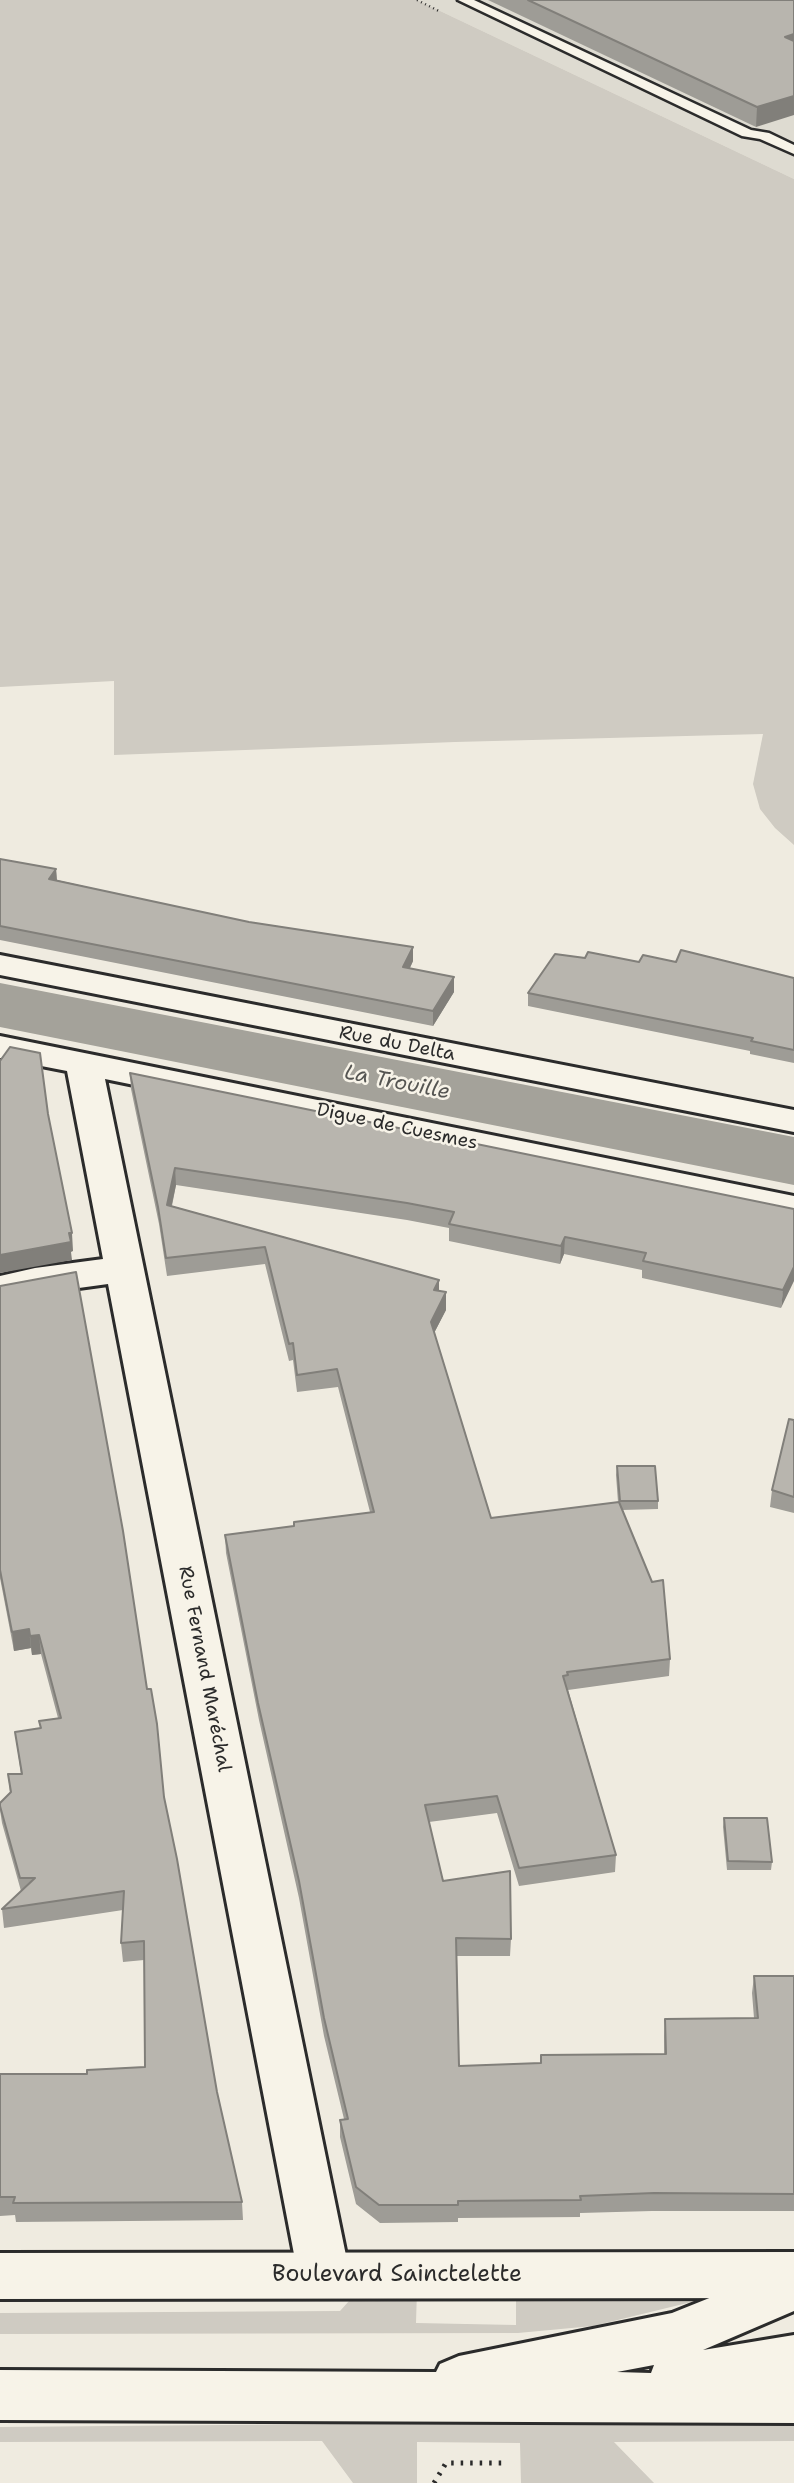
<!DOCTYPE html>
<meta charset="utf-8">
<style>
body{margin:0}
canvas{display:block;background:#efebe0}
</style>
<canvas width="794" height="2483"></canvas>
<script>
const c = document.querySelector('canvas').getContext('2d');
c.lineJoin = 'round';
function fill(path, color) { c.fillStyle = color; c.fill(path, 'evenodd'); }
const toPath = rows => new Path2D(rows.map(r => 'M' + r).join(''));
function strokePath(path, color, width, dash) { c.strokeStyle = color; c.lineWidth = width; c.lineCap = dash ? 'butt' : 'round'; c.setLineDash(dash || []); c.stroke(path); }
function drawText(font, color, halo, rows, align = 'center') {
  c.font = font + ' "Shantell Sans",sans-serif'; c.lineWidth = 5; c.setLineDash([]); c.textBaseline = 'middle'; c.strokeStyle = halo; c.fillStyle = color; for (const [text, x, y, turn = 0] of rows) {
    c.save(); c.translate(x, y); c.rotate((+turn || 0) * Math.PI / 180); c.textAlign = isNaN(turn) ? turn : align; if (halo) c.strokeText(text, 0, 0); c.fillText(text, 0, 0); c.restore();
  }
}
const built = toPath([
 [417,0,794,0,794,179]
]);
const green = toPath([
 [0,0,417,0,794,179,794,845,775,828,760,809,753,784,763,734,455,742,114,755,114,681,0,687],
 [417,2290,416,2323,516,2325,516,2290,716,2296,593,2326,518,2333,0,2334,0,2313,340,2311,358,2291],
 [558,2422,794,2422,794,2441,614,2442,654,2483,521,2483,520,2443,417,2442,417,2483,353,2483,322,2441,0,2442,0,2427]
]);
const river = toPath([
 [0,983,794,1137,794,1185,0,1027,0,983]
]);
const pathFar1 = toPath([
 [417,0,439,11]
]);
const path = toPath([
 [434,2483,446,2463,507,2463]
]);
const service = toPath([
 [458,0,474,0,751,130,769,133,794,145,794,154,760,139,742,136,458,0]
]);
const minor = toPath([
 [0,955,794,1110,794,1132,0,975,0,955],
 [0,1036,794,1196,794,1220,105,1079,350,2275,343,2292,324,2298,305,2292,298,2275,108,1284,35,1294,0,1302,0,1276,35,1268,103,1259,67,1071,0,1058,0,1036]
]);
const tertiary = toPath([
 [794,2252,794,2298,0,2299,0,2253,794,2252]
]);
const trunk = toPath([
 [794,2264,794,2311,703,2350,794,2335,794,2423,0,2420,0,2370,436,2372,440,2364,459,2356,672,2313,794,2264],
 [654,2365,651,2373,617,2372,654,2365]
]);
const wall = toPath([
 [488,0,794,0,756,127],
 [0,859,56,869,57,880,413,961,410,968,454,992,433,1026,0,940],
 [639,962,676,962,794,978,794,1063,750,1054,750,1051,528,1006,528,993],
 [130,1073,794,1209,781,1308,642,1278,642,1270,564,1254,560,1264,449,1241,449,1228,407,1220,176,1185,172,1206,439,1280,439,1291,446,1310,434,1333,491,1518,618,1502,616,1475,617,1466,658,1501,658,1509,622,1510,670,1659,669,1676,568,1690,616,1855,615,1872,519,1886,497,1813,429,1822,443,1881,511,1939,510,1956,457,1956,459,2066,540,2063,664,2054,664,2036,665,2019,754,2018,752,1993,754,1976,794,1976,794,2211,652,2211,580,2213,580,2217,458,2218,458,2222,380,2223,356,2204,340,2137,340,2120,344,2119,324,2036,299,1898,259,1720,226,1553,225,1535,294,1526,370,1512,338,1387,297,1392,293,1360,289,1361,265,1264,167,1276,159,1224,131,1089],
 [0,1286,164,1797,217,2092,242,2202,243,2220,16,2222,15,2215,0,2216,0,2074,87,2074,145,2067,144,1960,123,1962,121,1943,123,1910,4,1928,2,1909,21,1891,2,1823,0,1810,0,1803,10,1793,8,1774,21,1774,15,1732,40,1728,39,1721,58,1718,41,1654,32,1655,31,1648,14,1651,0,1578],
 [794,1420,794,1513,770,1507,772,1490],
 [724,1818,772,1862,771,1870,727,1870,723,1827]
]);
const shadedWall = toPath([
 [794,34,794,53,785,37],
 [794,96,794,115,756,127,757,107],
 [56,869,57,883,49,879],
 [413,947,413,961,403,982,403,967],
 [454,977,454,992,433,1026,433,1011],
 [175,1168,176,1185,168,1222,167,1205],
 [72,1233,73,1251,71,1252,72,1260,0,1273,0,1255],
 [565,1237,564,1254,560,1264,561,1246],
 [794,1267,794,1281,781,1308,783,1290],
 [439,1280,439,1297,434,1290],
 [446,1292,446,1310,431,1339,431,1322],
 [29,1629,31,1648,14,1651,12,1632],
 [39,1635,41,1654,32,1655,30,1636]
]);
const building = toPath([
 [528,0,794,0,794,34,785,37,794,41,794,96,757,107,528,0],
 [0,859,56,869,49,879,249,922,413,947,403,967,454,977,433,1011,0,926,0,859],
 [681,950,794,978,794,1050,751,1041,753,1038,528,993,555,954,585,958,588,952,639,962,643,955,676,962,681,950],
 [10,1047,40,1053,48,1114,72,1233,69,1233,71,1242,0,1255,0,1061,10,1047],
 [130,1073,794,1209,794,1267,783,1290,643,1261,646,1253,565,1237,561,1246,449,1224,454,1212,407,1203,175,1168,167,1205,439,1280,434,1290,446,1292,431,1322,491,1518,619,1502,652,1582,663,1580,670,1659,567,1672,568,1675,563,1676,616,1855,519,1868,497,1796,425,1805,443,1881,510,1871,511,1939,456,1938,459,2066,541,2063,541,2055,666,2054,665,2019,758,2018,754,1976,794,1976,794,2194,654,2193,580,2196,581,2200,458,2201,458,2205,379,2205,356,2187,340,2120,348,2119,324,2018,299,1881,258,1703,225,1535,294,1526,294,1522,374,1512,337,1369,297,1375,293,1343,289,1344,265,1247,166,1258,158,1207,130,1073],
 [76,1272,123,1531,147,1689,151,1689,157,1724,164,1797,177,1859,217,2092,242,2202,13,2203,15,2197,0,2197,0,2074,87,2074,87,2070,145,2067,144,1941,121,1943,124,1891,2,1909,35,1878,20,1878,0,1806,0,1803,11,1792,8,1774,22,1774,15,1732,41,1728,39,1721,61,1718,39,1635,30,1636,29,1629,12,1632,0,1570,0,1286,76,1272],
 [789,1419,794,1420,794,1497,772,1490,789,1419],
 [617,1466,655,1466,658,1501,620,1501,617,1466],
 [724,1818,767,1818,772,1862,728,1861,724,1818]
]);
const streetNames = [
 ["Rue du Delta",397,1044,11],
 ["Digue de Cuesmes",397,1127,12],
 ["Rue Fernand Maréchal",204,1669,79]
];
const waterNames = [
 ["La Trouille",397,1083,11]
];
const nearStreetnames = [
 ["Boulevard Sainctelette",397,2275]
];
fill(built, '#dedbd1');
fill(green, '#cfcbc2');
fill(river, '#a4a29a');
strokePath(service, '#2b2b2b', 5);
strokePath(minor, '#2b2b2b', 6);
strokePath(tertiary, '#2b2b2b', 6);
strokePath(trunk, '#2b2b2b', 6);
strokePath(pathFar1, '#2b2b2b', 2.5, [1, 3.5]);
strokePath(path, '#2b2b2b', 5, [2.5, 7]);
fill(service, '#f7f3e8');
fill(minor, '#f7f3e8');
fill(tertiary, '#f7f3e8');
fill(trunk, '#f7f3e8');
fill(wall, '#9e9c96');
fill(shadedWall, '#817f7a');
fill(building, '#b8b5ae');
strokePath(building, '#817f7a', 2);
drawText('19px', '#2b2b2b', '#f7f3e8', streetNames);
drawText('italic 21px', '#555552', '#f7f3e8', waterNames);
drawText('23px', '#2b2b2b', '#f7f3e8', nearStreetnames);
</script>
